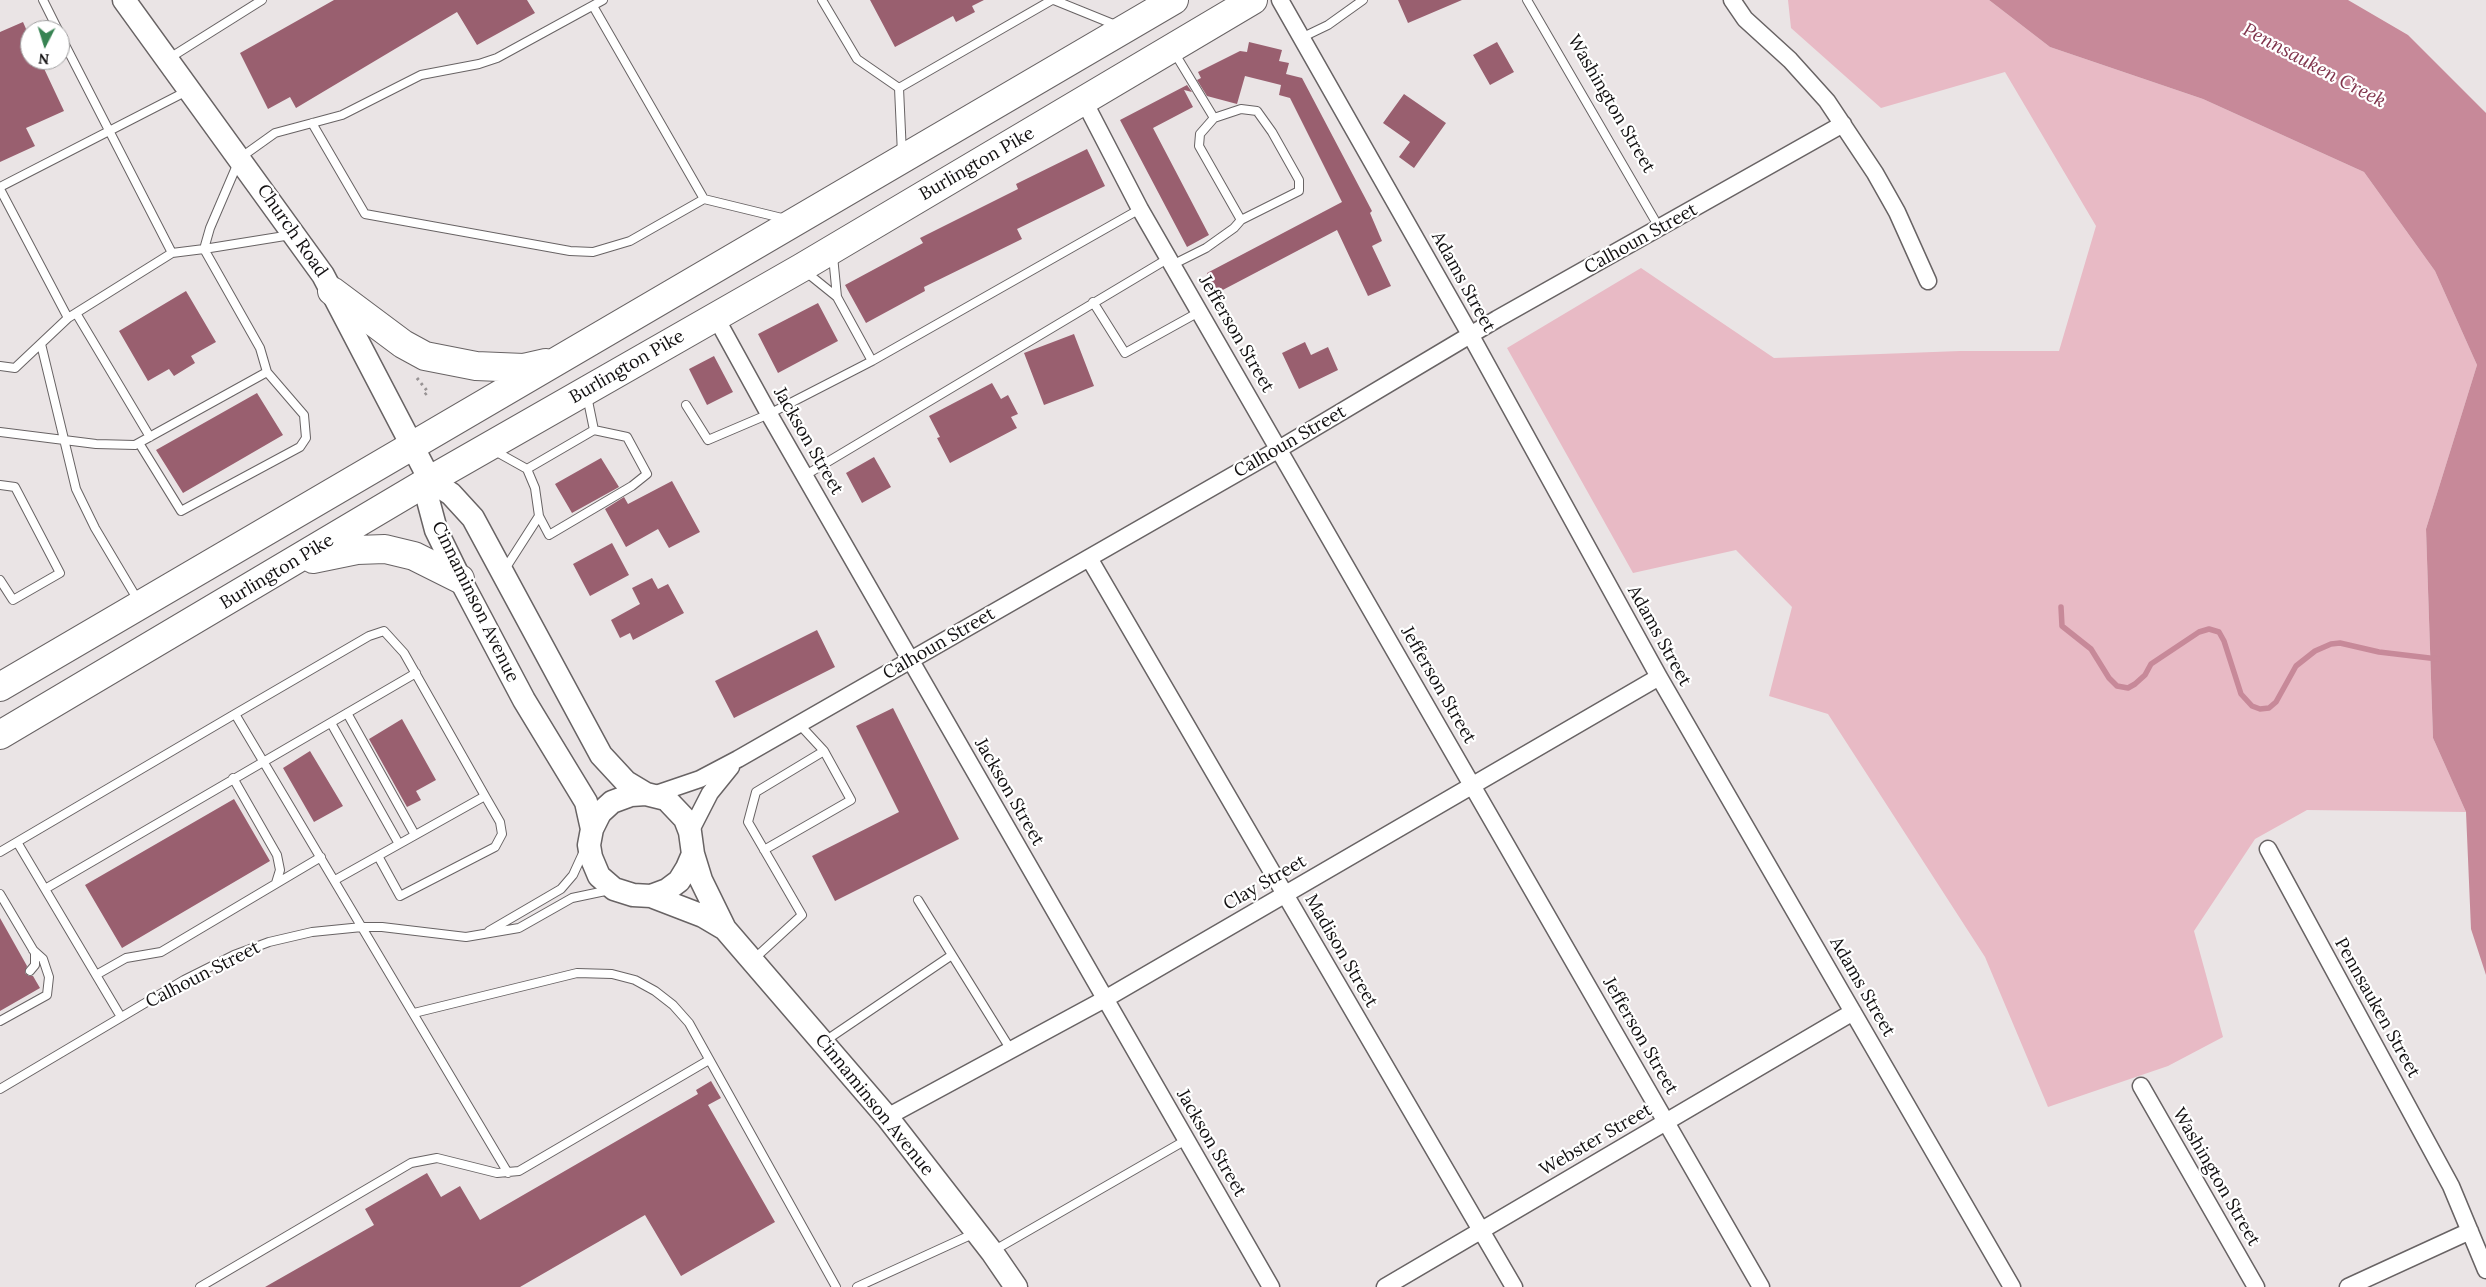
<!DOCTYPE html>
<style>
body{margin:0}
#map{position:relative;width:2486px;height:1287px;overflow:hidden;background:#eae4e5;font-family:Lora,serif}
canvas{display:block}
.north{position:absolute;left:20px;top:20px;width:50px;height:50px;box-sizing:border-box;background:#fff;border:1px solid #a09fa0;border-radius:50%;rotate:185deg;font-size:14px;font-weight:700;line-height:20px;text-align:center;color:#121011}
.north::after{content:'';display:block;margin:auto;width:18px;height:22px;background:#378352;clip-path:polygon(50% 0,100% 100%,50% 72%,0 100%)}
</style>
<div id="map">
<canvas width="2486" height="1287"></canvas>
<div class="north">N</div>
</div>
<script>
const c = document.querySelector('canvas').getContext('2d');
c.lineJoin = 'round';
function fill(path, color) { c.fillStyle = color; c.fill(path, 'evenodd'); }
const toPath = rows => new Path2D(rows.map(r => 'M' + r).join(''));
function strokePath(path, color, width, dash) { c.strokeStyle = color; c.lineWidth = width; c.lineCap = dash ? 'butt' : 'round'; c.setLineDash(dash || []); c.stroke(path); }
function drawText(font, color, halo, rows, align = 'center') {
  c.font = font + ' Lora,serif'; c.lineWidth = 4.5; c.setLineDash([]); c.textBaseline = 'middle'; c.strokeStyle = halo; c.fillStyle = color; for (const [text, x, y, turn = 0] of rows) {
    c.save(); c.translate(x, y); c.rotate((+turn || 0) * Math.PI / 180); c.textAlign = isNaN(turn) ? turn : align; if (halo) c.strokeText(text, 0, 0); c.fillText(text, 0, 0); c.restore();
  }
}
const green = toPath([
 [1788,0,1989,0,2050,47,2203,99,2364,172,2435,271,2477,365,2426,529,2433,738,2466,812,2307,810,2255,839,2194,931,2223,1037,2168,1066,2048,1107,1985,957,1828,714,1769,696,1792,607,1736,550,1633,573,1507,348,1641,268,1774,358,1960,351,2059,351,2096,226,2005,72,1881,108,1791,28]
]);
const water = toPath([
 [1989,0,2348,0,2408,35,2486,113,2486,975,2471,929,2466,812,2433,738,2426,529,2477,365,2435,271,2364,172,2203,99,2050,47]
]);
const stream = toPath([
 [2061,607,2062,626,2091,649,2109,678,2117,686,2128,688,2135,684,2145,675,2151,664,2199,632,2209,629,2219,632,2224,641,2241,694,2252,706,2260,709,2269,708,2276,702,2296,666,2315,651,2331,644,2340,643,2379,652,2438,659]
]);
const building = toPath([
 [334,0,527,0,535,13,477,45,457,12,296,108,290,97,268,109,240,53],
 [870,0,984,0,972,6,975,12,956,22,953,16,895,47],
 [1398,0,1462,0,1408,23],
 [23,22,30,38,30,60,40,60,64,111,26,128,35,146,0,162,0,32],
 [1249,42,1282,50,1279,61,1289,63,1286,74,1302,78,1372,211,1370,213,1382,241,1372,246,1391,286,1368,296,1337,230,1217,293,1207,273,1342,202,1290,98,1279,95,1281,85,1245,76,1237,104,1207,96,1197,80,1201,78,1198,72,1240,51,1247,52],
 [1497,42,1514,72,1490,85,1473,55],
 [1187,85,1192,92,1184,90,1193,107,1153,128,1209,235,1187,247,1120,120],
 [1404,94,1446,123,1414,168,1399,157,1410,142,1383,123],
 [1087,149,1105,186,1017,229,1022,239,924,287,925,291,866,323,845,285,923,243,920,238,1018,189,1016,184],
 [186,291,216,342,191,356,195,363,174,376,169,369,148,381,119,331],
 [818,303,838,341,778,373,758,334],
 [1074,334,1094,386,1044,405,1024,353],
 [1305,342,1311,355,1328,347,1338,370,1299,389,1282,353],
 [714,356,733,392,707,405,689,369],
 [992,383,1001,399,1008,395,1018,414,1011,417,1017,428,950,463,937,438,940,437,929,416],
 [257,393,283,435,183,493,156,450],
 [874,457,891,487,862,503,846,473],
 [601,458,619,487,572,513,555,484],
 [672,481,700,532,669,548,658,529,626,547,605,509,624,497,628,504],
 [612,543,629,575,590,596,573,564],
 [652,578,658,589,668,584,684,613,633,640,630,633,620,638,611,620,640,604,632,588],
 [817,630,835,667,734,718,715,681],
 [893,708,959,839,835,901,812,856,899,812,856,726],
 [402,719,436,780,416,791,421,800,407,807,369,739],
 [310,751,343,806,314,822,283,768],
 [234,799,270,861,122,948,85,885],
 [0,918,27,966,25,973,29,976,33,976,40,988,0,1011],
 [711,1081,721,1098,708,1105,775,1222,681,1276,645,1215,520,1287,265,1287,374,1225,365,1209,427,1173,441,1197,460,1186,480,1220,698,1094,696,1090]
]);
const path = toPath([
 [417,378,428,392,423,396]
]);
const lane = toPath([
 [43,0,58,30],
 [822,0,857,59,899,88],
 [1054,0,1118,26],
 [1527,0,1660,229],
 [593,6,704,199],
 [1301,38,1328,25,1363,0],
 [168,59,262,0],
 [899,88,1052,0],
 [899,88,902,154],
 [1214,118,1241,109,1257,111,1272,132,1299,180,1299,191,1241,220],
 [312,123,365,214,570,251,593,252,630,241,704,199,786,219],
 [0,187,187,91],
 [0,189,68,318],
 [291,235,204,249,210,228,240,158,275,133,342,115,421,75,479,64,497,58,603,0],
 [833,256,837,297,872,361],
 [1172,265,1206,248,1234,228,1241,220,1199,146,1200,134,1214,118,1174,52],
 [806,272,837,297],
 [1093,302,1125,353,1199,312],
 [76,313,150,437],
 [41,344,76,489,95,528,139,602],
 [0,366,15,368,68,318,172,253,60,35],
 [686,405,708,440,769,414,872,361,1140,209],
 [0,432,96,444,135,445,267,372,260,348,204,249,172,253],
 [139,443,181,511,300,447,306,438,304,415,267,372],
 [493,450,527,469],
 [804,476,1169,258],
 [0,485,15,487,60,573,13,600,0,580],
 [539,516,549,535,632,486,647,474,627,437,594,430],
 [505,569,539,516,535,488,527,469,594,430,587,396],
 [347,713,415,835],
 [235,714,369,636,384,631,404,653,485,796,335,880],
 [331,723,399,844],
 [233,778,277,855,280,870,276,883],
 [17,842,121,1017],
 [764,850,851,800,824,751],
 [0,852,235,714,508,1173],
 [378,856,400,896,495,847,502,834,500,822,485,796],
 [45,889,416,673],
 [0,894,35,953,35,965,30,971],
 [918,900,952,955],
 [489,931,561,889,573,875,584,851],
 [754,959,802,915,748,822,756,792,824,751,799,724],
 [96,975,126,958,161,952,321,857],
 [414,1013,577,973,612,974,635,980,655,991,673,1005,689,1023,836,1287],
 [0,1021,47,995,49,977,43,959,33,950],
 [825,1041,952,955,1011,1050],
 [0,1089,184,980,234,955,269,942,312,932,362,927,382,927,466,937,519,928,572,898,610,890],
 [993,1251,1186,1140],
 [200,1287,411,1163,437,1158,497,1173,519,1171,709,1060],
 [857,1287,975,1233]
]);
const street = toPath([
 [1280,0,1471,336,1659,677,2012,1287],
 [1732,0,1745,19,1790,60,1827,101,1875,173,1897,212,1928,281],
 [1084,101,1140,209,1761,1287],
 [715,316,769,414,1271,1287],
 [1089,558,1514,1287],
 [653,795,700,779,738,759,1279,449,1497,319,1843,124],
 [690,832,710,793,731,767],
 [2268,849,2451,1186,2486,1270],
 [2141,1086,2256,1287],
 [887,1117,1105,999,1659,677],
 [1385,1287,1853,1012],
 [2348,1287,2470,1231]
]);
const secondary = toPath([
 [124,0,323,275,430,480,428,500,436,530,460,579,524,700,586,802,592,829,589,845,591,857,599,876,614,889,633,895,651,896,703,916,725,929],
 [430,480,451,494,473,518,601,755,626,782,646,794,666,799,685,819,690,832,693,854,701,880,725,929,887,1117,992,1252,1016,1287],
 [592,829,600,813,612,802,631,795,646,794],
 [651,896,667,890,679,881,687,868,693,854]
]);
const highway = toPath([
 [332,291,403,344,425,356,476,366,524,368,546,363],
 [313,559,357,550,385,549,414,556,460,579],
 [0,687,1174,0],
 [0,735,430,480,801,268,1253,0]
]);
const streetNames = [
 ["Washington Street",1611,104,60],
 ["Burlington Pike",977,164,-30],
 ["Church Road",292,231,55],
 ["Calhoun Street",1641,239,-29],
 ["Adams Street",1463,282,61],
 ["Jefferson Street",1236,334,60],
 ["Burlington Pike",627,367,-30],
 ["Jackson Street",808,441,60],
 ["Calhoun Street",1290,442,-30],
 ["Burlington Pike",277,572,-31],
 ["Cinnaminson Avenue",475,602,64],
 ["Adams Street",1659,636,61],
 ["Calhoun Street",939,644,-30],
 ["Jefferson Street",1438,685,60],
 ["Jackson Street",1009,792,60],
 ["Clay Street",1265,883,-30],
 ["Madison Street",1341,951,60],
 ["Calhoun Street",203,975,-27],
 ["Adams Street",1862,987,60],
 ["Pennsauken Street",2377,1008,61],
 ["Jefferson Street",1640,1036,60],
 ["Cinnaminson Avenue",874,1105,51],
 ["Webster Street",1596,1140,-30],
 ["Jackson Street",1211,1143,60],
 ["Washington Street",2216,1177,60]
];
const waterNames = [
 ["Pennsauken Creek",2314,66,28]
];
fill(green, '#e8bac5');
fill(water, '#c78999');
strokePath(stream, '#c78999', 5.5);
fill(building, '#995f6f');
strokePath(lane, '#686364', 10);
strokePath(street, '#686364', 19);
strokePath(secondary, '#686364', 25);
strokePath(highway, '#686364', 30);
strokePath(path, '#989394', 3, [2.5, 4]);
strokePath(lane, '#fff', 8);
strokePath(street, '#fff', 16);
strokePath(secondary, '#fff', 22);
strokePath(highway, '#fff', 28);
drawText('18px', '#121011', '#fff', streetNames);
drawText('italic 19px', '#80344c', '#fff', waterNames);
</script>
